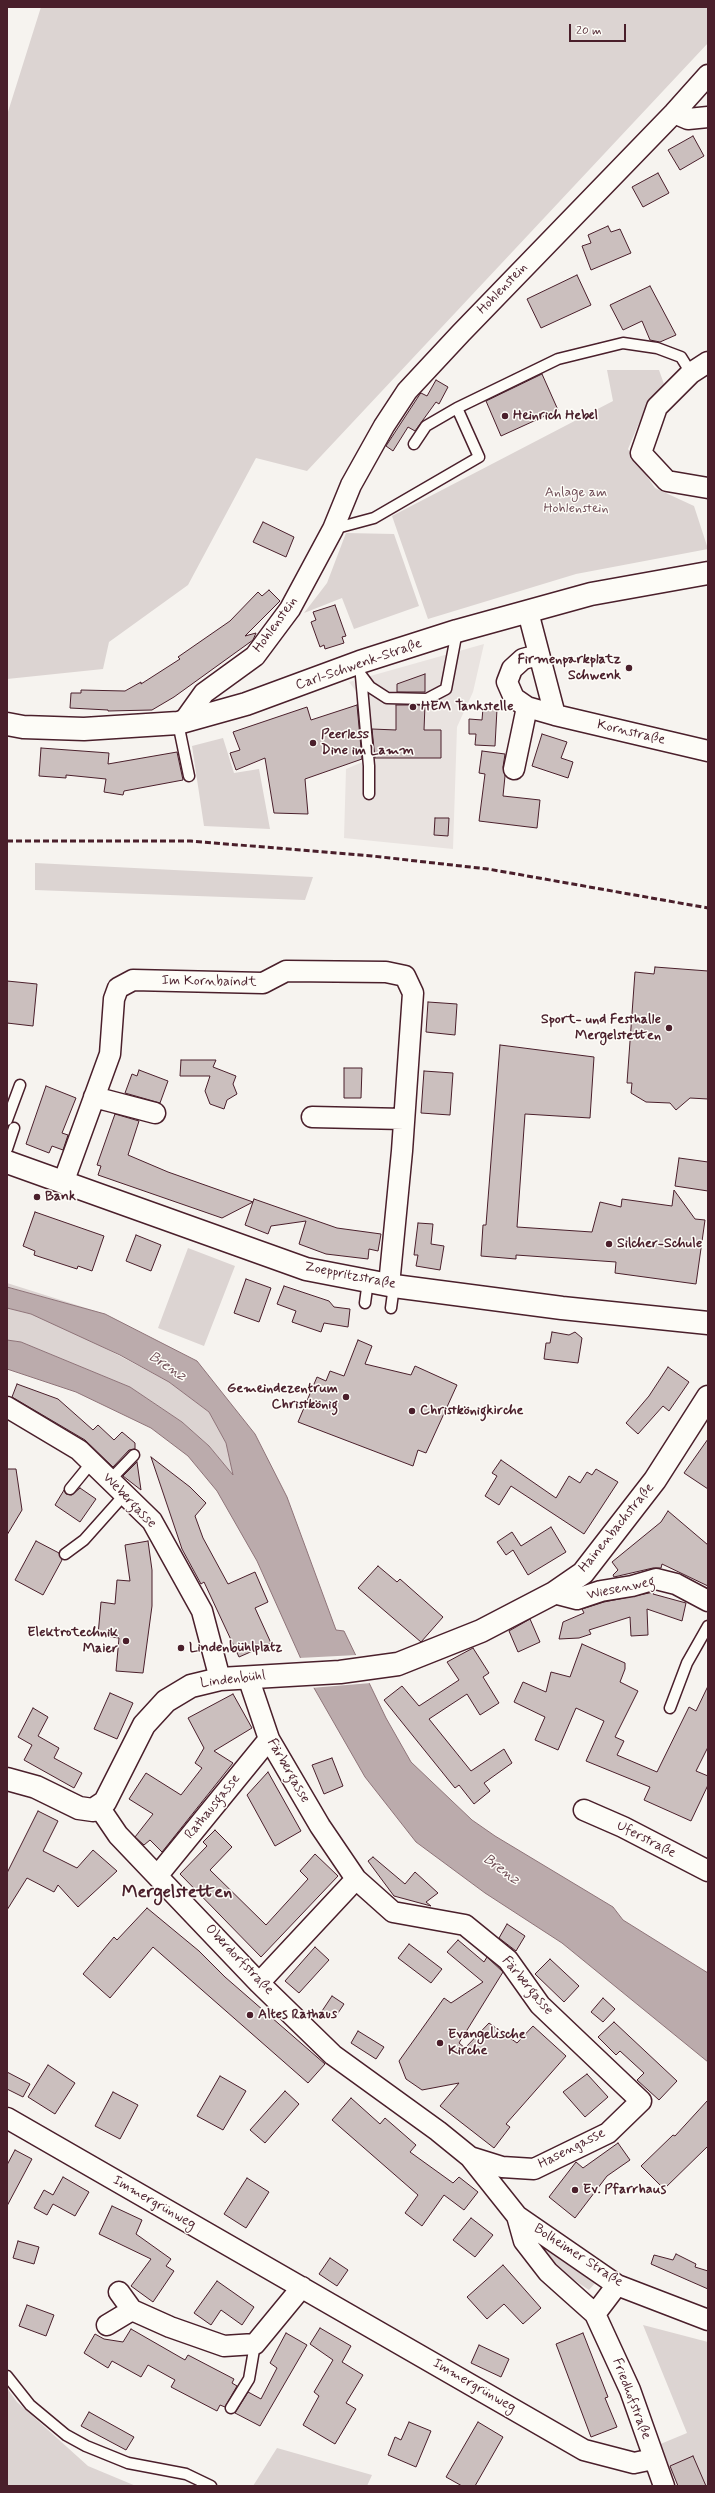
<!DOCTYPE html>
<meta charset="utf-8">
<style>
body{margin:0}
#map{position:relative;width:715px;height:2493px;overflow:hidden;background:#f6f3ef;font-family:Mynerve,sans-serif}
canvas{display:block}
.frame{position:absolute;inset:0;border:8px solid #4a1f2b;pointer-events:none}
.scale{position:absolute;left:569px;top:24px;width:57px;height:18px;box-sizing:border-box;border:2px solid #4a1f2b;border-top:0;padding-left:5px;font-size:12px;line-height:14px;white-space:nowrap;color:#4a1f2b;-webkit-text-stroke:3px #fdfcf7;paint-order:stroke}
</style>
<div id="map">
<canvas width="715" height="2493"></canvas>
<div class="frame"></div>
<div class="scale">20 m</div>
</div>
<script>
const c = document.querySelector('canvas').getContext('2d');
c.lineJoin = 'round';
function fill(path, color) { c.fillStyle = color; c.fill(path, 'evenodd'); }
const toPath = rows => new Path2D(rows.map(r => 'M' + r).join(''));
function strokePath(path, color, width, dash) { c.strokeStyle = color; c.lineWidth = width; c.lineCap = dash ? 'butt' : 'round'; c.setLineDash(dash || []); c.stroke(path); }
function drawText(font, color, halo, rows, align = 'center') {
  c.font = font + ' Mynerve,sans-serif'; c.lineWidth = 3; c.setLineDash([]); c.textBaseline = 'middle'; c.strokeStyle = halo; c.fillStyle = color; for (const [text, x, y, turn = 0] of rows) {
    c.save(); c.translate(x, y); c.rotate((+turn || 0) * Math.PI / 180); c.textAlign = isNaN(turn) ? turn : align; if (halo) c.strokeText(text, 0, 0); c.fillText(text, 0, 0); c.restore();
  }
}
const built = toPath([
 [484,644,473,692,457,727,453,849,344,838,346,769,365,761,359,695,349,682]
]);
const green = toPath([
 [41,7,708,7,708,43,307,471,256,458,188,585,109,642,103,669,7,679,7,115],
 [607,370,659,370,664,384,647,404,628,449,655,488,694,506,708,549,576,574,428,619,392,516,613,401],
 [346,533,394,534,419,606,354,629,342,598,304,613,327,583],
 [223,738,234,773,259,769,270,829,204,826,192,746],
 [35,863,313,877,305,900,35,890],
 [188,1248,235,1266,204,1346,158,1328],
 [7,1283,105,1314,7,1287],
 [7,1308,31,1314,78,1334,169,1382,209,1412,226,1443,234,1476,209,1446,182,1422,130,1387,21,1342,7,1340],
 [533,2238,567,2262,596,2282,589,2290,558,2269],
 [643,2325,708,2342,708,2486,678,2486,658,2445,687,2433],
 [7,2388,17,2402,88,2466,136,2486,7,2486],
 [277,2448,372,2475,367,2486,253,2486]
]);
const water = toPath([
 [7,1287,105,1314,197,1361,255,1434,287,1497,336,1630,344,1631,386,1718,411,1762,472,1820,495,1836,613,1907,623,1920,708,1973,708,2062,562,1943,485,1893,416,1842,365,1777,314,1688,257,1561,217,1491,188,1456,151,1428,76,1392,7,1369,7,1340,21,1342,130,1387,182,1422,209,1446,233,1475,226,1443,209,1412,169,1382,120,1355,31,1314,7,1308,7,1287]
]);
const pier = toPath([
 [357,1655,371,1683,311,1688,299,1658]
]);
const building = toPath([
 [693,136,704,156,680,170,668,150,693,136],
 [658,173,669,193,643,207,632,187,658,173],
 [608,226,611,232,620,229,631,253,591,270,582,246,591,243,588,235,608,226],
 [577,275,591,305,541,328,527,299,577,275],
 [650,286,676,335,660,342,650,340,642,321,623,330,610,305,650,286],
 [542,374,558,410,501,436,486,401,542,374],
 [436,380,448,387,439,404,436,402,415,431,408,427,393,451,386,446,420,394,421,393,427,396,436,380],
 [263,522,294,537,286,557,253,542,263,522],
 [269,590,280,601,245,636,256,633,253,640,174,697,152,710,108,711,108,710,70,708,71,693,81,693,81,690,125,691,141,682,141,684,180,659,178,657,230,621,258,592,262,596,269,590],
 [335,605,346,636,342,637,344,643,325,649,324,645,320,647,311,622,316,620,313,612,335,605],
 [425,674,425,692,397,692,397,684,425,674],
 [357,705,362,759,305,779,308,814,274,813,265,758,236,770,230,753,240,750,233,732,307,707,311,720,357,705],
 [396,705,425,705,424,730,441,730,441,758,375,758,372,729,396,730,396,705],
 [483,708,497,709,495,746,475,745,476,734,469,734,469,719,482,720,483,708],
 [542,734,567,742,561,758,573,762,568,778,532,766,542,734],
 [41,748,109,753,108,764,177,752,183,780,124,791,123,795,104,792,106,779,66,775,66,778,39,776,41,748],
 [482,751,505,754,503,767,505,776,503,796,540,800,537,828,479,821,485,774,479,773,482,751],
 [435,818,449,818,448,836,434,835,435,818],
 [655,967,708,971,708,1099,690,1098,676,1110,670,1103,646,1102,631,1093,632,1083,627,1083,635,972,654,974,655,967],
 [7,981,37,984,33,1026,7,1023,7,981],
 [428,1002,457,1004,455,1035,426,1032,428,1002],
 [500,1045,594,1057,590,1118,525,1114,517,1227,592,1232,600,1202,621,1207,622,1199,672,1206,674,1190,695,1219,705,1220,696,1284,615,1273,616,1262,516,1255,516,1259,481,1256,483,1225,486,1225,500,1045],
 [181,1060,216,1060,213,1067,236,1076,233,1084,237,1094,227,1100,224,1109,210,1104,205,1091,210,1076,180,1076,181,1060],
 [344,1068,362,1068,361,1098,344,1098,344,1068],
 [139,1070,168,1081,160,1103,125,1093,132,1074,137,1076,139,1070],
 [424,1071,453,1073,450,1115,421,1113,424,1071],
 [46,1086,76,1098,62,1133,68,1135,63,1150,52,1146,49,1153,26,1144,46,1086],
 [115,1114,139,1121,128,1155,168,1172,253,1202,222,1218,98,1175,101,1166,97,1165,115,1114],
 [679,1158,708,1162,708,1191,675,1186,679,1158],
 [254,1199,337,1228,381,1234,378,1251,369,1249,368,1259,326,1254,299,1244,306,1221,271,1226,268,1234,245,1225,254,1199],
 [35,1212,104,1236,92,1271,78,1266,77,1269,34,1255,35,1251,23,1246,35,1212],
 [418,1223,433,1224,431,1244,444,1246,440,1270,416,1266,418,1255,414,1255,418,1223],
 [136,1235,161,1245,151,1271,126,1261,136,1235],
 [246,1279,271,1288,259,1322,234,1313,246,1279],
 [284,1286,329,1301,334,1307,350,1309,348,1327,324,1323,321,1332,292,1322,296,1311,277,1304,284,1286],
 [552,1332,569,1335,575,1332,582,1338,578,1363,544,1359,546,1343,550,1343,552,1332],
 [358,1340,372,1346,365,1364,411,1375,415,1366,457,1385,426,1453,418,1450,413,1466,298,1422,317,1377,326,1381,330,1371,344,1376,358,1340],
 [668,1367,689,1382,669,1411,663,1406,638,1434,626,1423,649,1396,668,1367],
 [17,1384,58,1399,93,1430,98,1425,114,1440,122,1432,135,1443,135,1449,129,1450,113,1467,85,1440,12,1397,17,1384],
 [708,1439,708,1489,684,1473,708,1439],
 [151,1457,190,1487,206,1503,195,1516,203,1538,228,1584,255,1572,268,1602,255,1608,271,1643,239,1657,204,1582,201,1584,182,1549,151,1457],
 [501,1460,556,1498,569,1476,580,1483,587,1472,592,1475,596,1469,618,1482,584,1534,511,1486,499,1505,485,1496,497,1476,492,1473,501,1460],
 [137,1462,141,1490,123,1476,137,1462],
 [7,1469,16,1469,22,1510,7,1535,7,1469],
 [80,1488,96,1499,80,1522,55,1505,64,1490,66,1494,72,1495,80,1488],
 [668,1511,708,1545,708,1586,662,1564,661,1568,653,1568,614,1577,613,1575,618,1570,612,1562,661,1522,668,1511],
 [551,1527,566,1552,528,1575,513,1550,506,1555,497,1542,512,1532,521,1546,551,1527],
 [36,1541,59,1553,62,1560,43,1595,15,1580,36,1541],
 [148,1541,152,1570,152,1606,143,1673,116,1671,119,1638,98,1635,101,1602,115,1604,117,1580,130,1581,125,1545,148,1541],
 [378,1566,397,1582,400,1579,443,1617,421,1642,358,1588,378,1566],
 [654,1592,653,1594,686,1603,682,1621,647,1609,648,1635,631,1636,630,1617,589,1630,591,1634,579,1638,559,1639,563,1622,584,1613,582,1609,604,1602,654,1592],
 [530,1619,540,1642,518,1652,509,1631,530,1619],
 [582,1644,625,1663,625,1669,620,1682,638,1691,615,1737,624,1741,617,1755,657,1772,689,1707,696,1711,708,1686,708,1747,696,1771,708,1776,708,1785,691,1821,644,1800,650,1787,586,1761,604,1721,576,1708,558,1750,535,1740,545,1717,514,1702,523,1682,546,1692,551,1672,570,1677,582,1644],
 [473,1648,489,1673,483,1677,499,1703,480,1715,467,1694,429,1719,471,1771,504,1749,512,1763,484,1783,490,1791,474,1804,459,1785,455,1788,384,1700,402,1686,419,1706,459,1680,447,1662,473,1648],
 [110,1693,133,1703,117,1739,94,1729,110,1693],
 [233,1694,252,1728,214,1751,233,1763,162,1852,150,1840,144,1845,135,1837,153,1814,129,1799,146,1773,181,1795,202,1768,195,1763,204,1748,188,1718,233,1694],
 [33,1708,48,1717,38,1736,59,1748,54,1758,82,1773,74,1788,24,1760,32,1745,18,1737,33,1708],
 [332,1758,343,1786,324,1794,312,1765,332,1758],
 [268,1772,301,1831,275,1846,247,1795,268,1772],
 [38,1811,58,1821,43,1851,77,1868,93,1850,117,1871,78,1907,58,1885,54,1892,27,1878,7,1910,7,1873,38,1811],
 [215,1830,232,1847,210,1870,266,1925,308,1879,300,1871,315,1854,338,1876,261,1957,180,1874,207,1846,203,1842,215,1830],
 [373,1857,405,1884,415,1872,438,1893,426,1902,431,1906,394,1896,368,1861,373,1857],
 [147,1908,199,1951,225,1977,325,2064,308,2083,153,1947,110,1998,83,1974,114,1937,117,1940,147,1908],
 [507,1924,525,1936,516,1951,499,1938,507,1924],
 [458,1940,484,1962,487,1957,503,1972,459,2043,465,2048,489,2023,517,2043,533,2026,566,2056,506,2124,510,2127,494,2148,440,2106,459,2083,422,2090,406,2079,399,2061,444,1998,451,2003,483,1982,447,1952,458,1940],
 [409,1944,442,1969,431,1983,398,1958,409,1944],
 [315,1947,329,1960,299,1993,285,1981,315,1947],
 [550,1959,579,1986,564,2002,535,1974,550,1959],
 [332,1996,344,2004,334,2019,322,2011,332,1996],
 [603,1998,615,2009,603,2022,591,2012,603,1998],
 [614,2022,677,2081,659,2100,637,2080,644,2073,620,2051,616,2055,598,2037,614,2022],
 [358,2031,384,2047,376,2059,351,2043,358,2031],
 [48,2065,75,2083,55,2114,28,2097,48,2065],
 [7,2072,30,2084,23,2097,7,2089,7,2072],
 [587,2074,608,2097,585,2117,563,2092,587,2074],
 [220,2076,246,2091,223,2130,197,2116,220,2076],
 [285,2091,299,2104,265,2143,250,2130,285,2091],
 [113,2092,138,2105,120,2139,95,2126,113,2092],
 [351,2098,380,2124,385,2118,416,2145,410,2152,453,2183,459,2177,478,2192,464,2210,444,2195,422,2226,405,2213,418,2195,332,2120,351,2098],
 [708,2100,708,2146,664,2189,641,2166,673,2135,675,2136,708,2100],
 [618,2143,630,2160,607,2176,575,2218,549,2197,576,2162,583,2168,618,2143],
 [15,2150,32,2159,7,2206,7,2165,15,2150],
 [63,2177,89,2192,75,2216,53,2204,47,2215,34,2208,44,2190,53,2195,63,2177],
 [247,2178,269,2192,246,2228,224,2214,247,2178],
 [112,2206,142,2220,136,2234,171,2259,166,2266,174,2271,153,2302,131,2286,151,2259,99,2234,112,2206],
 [471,2218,493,2235,475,2257,453,2240,471,2218],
 [18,2241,39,2247,34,2264,13,2258,18,2241],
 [676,2254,696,2264,695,2267,708,2271,708,2289,651,2264,654,2255,673,2260,676,2254],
 [330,2258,348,2270,337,2286,319,2274,330,2258],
 [503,2265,541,2308,523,2324,504,2304,487,2319,467,2297,503,2265],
 [217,2281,254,2307,242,2325,221,2310,211,2325,194,2313,217,2281],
 [27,2305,54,2315,46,2336,19,2326,27,2305],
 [320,2328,351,2346,342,2362,363,2375,346,2403,356,2409,335,2444,303,2425,319,2396,314,2392,333,2360,310,2344,320,2328],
 [131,2329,185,2360,188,2355,234,2379,232,2383,237,2386,225,2407,220,2405,217,2411,171,2387,175,2380,148,2365,141,2377,112,2361,108,2368,84,2353,95,2334,104,2339,123,2342,131,2329],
 [286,2333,307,2345,260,2426,235,2413,248,2392,261,2399,277,2368,270,2363,286,2333],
 [583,2333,608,2397,605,2398,617,2427,591,2437,556,2344,583,2333],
 [479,2345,509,2359,501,2377,471,2363,479,2345],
 [89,2412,134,2437,126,2450,81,2426,89,2412],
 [409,2422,431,2431,416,2467,388,2455,395,2437,401,2440,409,2422],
 [478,2422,503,2437,475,2486,462,2486,446,2477,478,2422],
 [693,2456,706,2486,678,2486,670,2466,693,2456]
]);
const service = toPath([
 [414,444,426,426,457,408],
 [333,529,374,518,479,457,457,408,558,359,623,343,657,348,681,357,691,373],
 [361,675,370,687,387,698,427,699,446,689,457,631],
 [361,676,369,766,369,794],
 [178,723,189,776],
 [7,1120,20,1085],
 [7,1149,14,1128],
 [365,1303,368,1281],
 [391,1308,394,1286],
 [110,1480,134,1455],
 [70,1489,92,1462],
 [65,1554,84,1540,125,1494],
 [670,1708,687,1663,708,1626],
 [7,2376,30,2405,66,2435,86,2446,128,2463,186,2474,211,2486],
 [231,2408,249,2379,255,2344]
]);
const minor = toPath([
 [674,113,688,119,708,117],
 [708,362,691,373,657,407,641,453,667,481,708,488],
 [528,612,555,715,708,751],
 [538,655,523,659,512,669,507,682,514,698,527,707,555,715],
 [184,721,204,693,255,656,290,609,333,529,351,485,384,426,407,391,461,333,674,113,708,75],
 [514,769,527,707],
 [94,1097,155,1113],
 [312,1117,404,1119],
 [63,1183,110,1054,114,999,118,988,133,980,263,983,286,971,386,972,405,976,413,993,402,1151,389,1285],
 [7,1407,79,1450,152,1521,202,1611,220,1679],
 [554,1593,577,1599,601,1591,632,1586,656,1579,676,1584,708,1601],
 [248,1677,269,1739,320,1826,356,1879,393,1912,465,1925,508,1960,540,2005,641,2101,608,2133,534,2169,502,2167,470,2157],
 [99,1807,118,1835,259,1983,333,2055,438,2131,470,2157,517,2216,617,2285,708,2320],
 [584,1810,623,1827,708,1871],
 [158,1875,269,1739],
 [259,1983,356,1879],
 [7,2118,584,2450,634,2463,653,2459],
 [517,2216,524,2241,548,2272,595,2314,630,2390,664,2486],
 [119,2292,132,2310,170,2327,224,2346,255,2344,302,2287],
 [595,2314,617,2285],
 [107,2325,132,2310]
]);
const tertiary = toPath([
 [7,1779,36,1787,79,1808,93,1810,105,1802,144,1725,166,1701,191,1686,220,1679,340,1672,398,1664,481,1631,554,1593,583,1573,655,1480,708,1397]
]);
const secondary = toPath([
 [7,1162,306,1269,394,1286,562,1308,708,1323]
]);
const primary = toPath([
 [7,724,23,727,84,729,178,723,246,704,360,662,457,631,591,594,708,573]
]);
const rail = toPath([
 [7,841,191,841,372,856,488,869,708,908]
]);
const markers = [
 [505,416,4,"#4a1f2b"],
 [629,668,4,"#4a1f2b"],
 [413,707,4,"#4a1f2b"],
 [313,743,4,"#4a1f2b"],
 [669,1028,4,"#4a1f2b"],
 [37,1197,4,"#4a1f2b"],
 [609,1244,4,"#4a1f2b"],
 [346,1397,4,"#4a1f2b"],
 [412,1411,4,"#4a1f2b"],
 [126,1641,4,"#4a1f2b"],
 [181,1648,4,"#4a1f2b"],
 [250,2015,4,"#4a1f2b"],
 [440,2043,4,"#4a1f2b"],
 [575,2190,4,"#4a1f2b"]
];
const streetNames = [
 ["Hohlenstein",503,289,-46],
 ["Hohlenstein",276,625,-54],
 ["Carl-Schwenk-Straße",359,665,-19],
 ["Kornstraße",631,733,13],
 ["Im Kornbaindt",209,982,1],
 ["Zoeppritzstraße",350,1276,11],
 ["Webergasse",129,1501,46],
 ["Hainenbachstraße",617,1528,-51],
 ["Wiesenweg",621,1589,-12],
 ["Lindenbühl",233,1680,-7],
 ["Färbergasse",288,1771,60],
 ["Rathausgasse",213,1807,-51],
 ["Uferstraße",646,1840,27],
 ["Oberdorfstraße",239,1960,46],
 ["Färbergasse",527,1986,50],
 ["Hasengasse",572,2149,-27],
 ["Immergrünweg",154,2203,30],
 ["Bolheimer Straße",578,2256,33],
 ["Immergrünweg",474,2386,30],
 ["Friedhofstraße",631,2399,69]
];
const poiNames = [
 ["Heinrich Hebel",513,416],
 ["Firmenparkplatz",621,660,"right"],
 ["Schwenk",621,676,"right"],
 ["HEM Tankstelle",421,707],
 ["Peerless",321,735],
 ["Dine im Lamm",321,751],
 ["Sport- und Festhalle",661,1020,"right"],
 ["Mergelstetten",661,1036,"right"],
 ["Bank",45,1197],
 ["Silcher-Schule",617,1244],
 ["Gemeindezentrum",338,1389,"right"],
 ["Christkönig",338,1405,"right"],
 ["Christkönigkirche",420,1411],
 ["Elektrotechnik",118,1633,"right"],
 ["Maier",118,1649,"right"],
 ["Lindenbühlplatz",189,1648],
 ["Altes Rathaus",258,2015],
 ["Evangelische",448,2035],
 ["Kirche",448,2051],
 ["Ev. Pfarrhaus",583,2190]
];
const parkNames = [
 ["Anlage am",576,493],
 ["Hohlenstein",576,509]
];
const waterNames = [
 ["Brenz",167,1367,33],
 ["Brenz",501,1870,36]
];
const districtNames = [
 ["Mergelstetten",177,1893]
];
fill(built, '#e9e3e0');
fill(green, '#dcd4d2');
fill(water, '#bbabac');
strokePath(water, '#8e7378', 1);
fill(pier, '#f6f3ef');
fill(building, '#cbbfbe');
strokePath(building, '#4a1f2b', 1);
strokePath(service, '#4a1f2b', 13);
strokePath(minor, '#4a1f2b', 23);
strokePath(tertiary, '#4a1f2b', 25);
strokePath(secondary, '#4a1f2b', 25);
strokePath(primary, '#4a1f2b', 25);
strokePath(service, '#fdfcf7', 10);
strokePath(minor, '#fdfcf7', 20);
strokePath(tertiary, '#fdfcf7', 22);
strokePath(secondary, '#fdfcf7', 22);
strokePath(primary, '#fdfcf7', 22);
strokePath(rail, '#4a1f2b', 3, [6, 3]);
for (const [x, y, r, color] of markers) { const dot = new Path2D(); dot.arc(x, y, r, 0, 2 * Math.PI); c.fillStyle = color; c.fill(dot); strokePath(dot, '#fdfcf7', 1.5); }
drawText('14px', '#4a1f2b', '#fdfcf7', streetNames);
drawText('bold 14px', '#4a1f2b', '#fdfcf7', poiNames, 'left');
drawText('14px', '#6e4c55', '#fdfcf7', parkNames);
drawText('italic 15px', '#725058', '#fdfcf7', waterNames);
drawText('bold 18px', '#4a1f2b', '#fdfcf7', districtNames);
</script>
